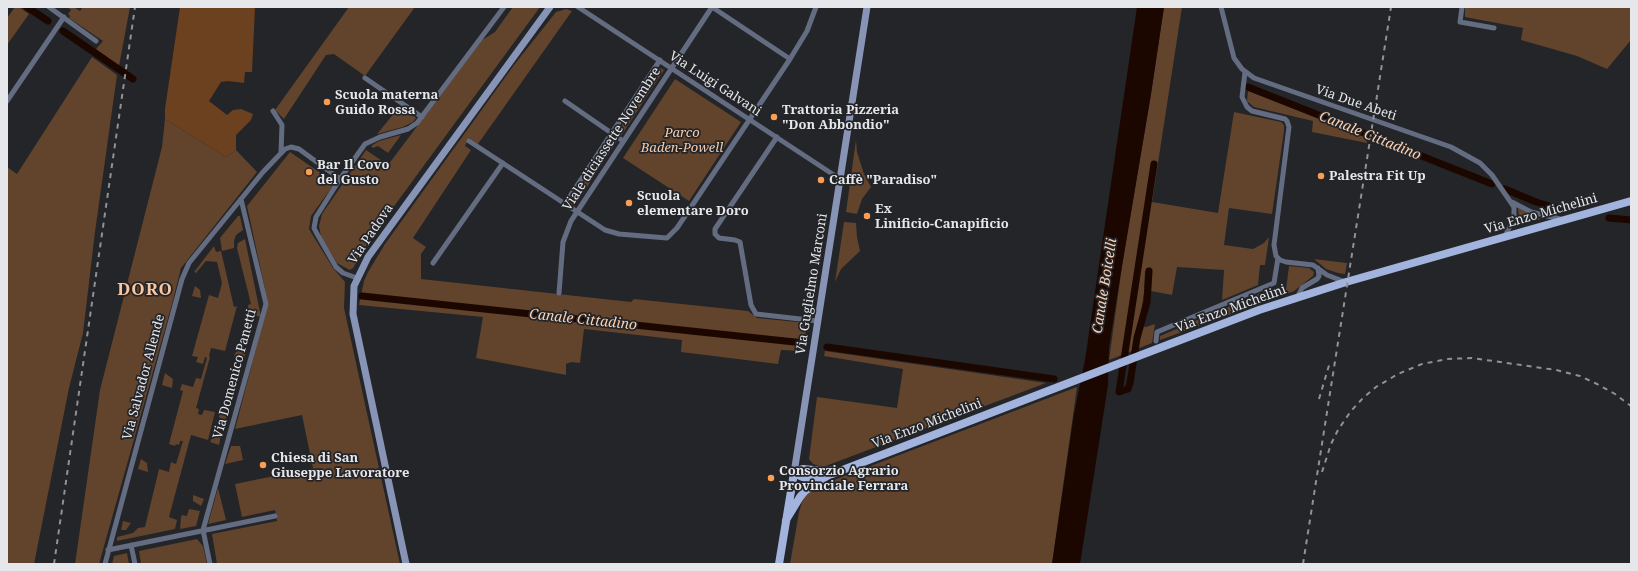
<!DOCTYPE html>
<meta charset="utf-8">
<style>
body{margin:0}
#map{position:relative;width:1638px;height:571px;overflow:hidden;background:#232529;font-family:"Noto Serif",serif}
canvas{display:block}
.frame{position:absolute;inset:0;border:8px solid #e6e7ea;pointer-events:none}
</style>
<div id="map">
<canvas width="1638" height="571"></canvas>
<div class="frame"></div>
</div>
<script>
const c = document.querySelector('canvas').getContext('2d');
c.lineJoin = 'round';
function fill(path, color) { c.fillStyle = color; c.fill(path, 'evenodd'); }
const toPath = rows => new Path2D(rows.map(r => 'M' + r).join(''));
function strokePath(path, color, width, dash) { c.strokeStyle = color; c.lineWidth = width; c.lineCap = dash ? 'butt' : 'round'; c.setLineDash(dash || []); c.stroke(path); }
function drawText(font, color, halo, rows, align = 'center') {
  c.font = font + ' "Noto Serif",serif'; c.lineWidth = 3.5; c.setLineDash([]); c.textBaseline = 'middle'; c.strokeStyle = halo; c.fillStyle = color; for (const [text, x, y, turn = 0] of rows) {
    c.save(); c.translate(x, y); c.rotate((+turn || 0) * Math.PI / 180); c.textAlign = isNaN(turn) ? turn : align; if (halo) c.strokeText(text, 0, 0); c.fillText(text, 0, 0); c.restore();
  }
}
const green = toPath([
 [15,7,19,7,29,14,7,45,7,18],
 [67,7,74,7,80,11,83,7,130,7,119,66,96,49,103,41,69,18,70,16,68,14,71,10],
 [349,7,415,7,365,76,334,54,326,55,284,119,275,110],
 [513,7,540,7,373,235,353,268,350,270,344,267,337,263,321,237,319,226,322,214,366,150,388,165,482,40,495,32],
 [1164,7,1182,7,1152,202,1218,213,1234,112,1281,122,1284,125,1284,131,1272,214,1229,208,1224,245,1253,249,1264,243,1269,237,1265,265,1260,265,1258,285,1222,300,1224,270,1177,267,1172,295,1151,291,1152,271,1145,271,1144,292,1139,326,1146,327,1155,324,1152,343,1109,360,1122,266,1151,94],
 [1465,7,1631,7,1631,40,1607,69,1577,56,1521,40,1523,28,1465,17],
 [566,9,572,11,478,144,469,138,465,146,471,150,413,238,426,247,421,254,421,279,631,302,634,299,748,311,757,318,807,323,803,351,781,350,778,364,681,352,682,340,584,329,580,363,571,362,566,364,566,375,476,358,483,317,359,305,364,281,368,272,385,244,514,65,556,12],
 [92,57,117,75,95,232,83,333,69,388,34,564,7,564,7,167,17,174],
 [660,68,664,70,621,136,617,133],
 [675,79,741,122,689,201,623,158],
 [1248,91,1367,137,1367,143,1312,132,1313,121,1254,107,1247,101],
 [400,106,416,118,413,122,403,127,377,134],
 [165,119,226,157,236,150,257,172,181,268,172,304,99,564,75,564,100,390,162,147],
 [401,135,388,153,378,146,373,148,371,146,379,141],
 [613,138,617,141,574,207,569,204],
 [856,140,857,152,864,174,871,187,862,199,857,214,846,212],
 [290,152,335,183,311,216,309,229,333,268,345,282,344,308,400,564,217,564,212,534,277,521,275,510,242,517,235,484,313,468,302,415,235,429,268,303,247,206],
 [1518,208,1530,215,1541,219,1517,225,1519,218],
 [238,216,240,216,243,230,236,235,234,241,234,248,222,251,220,238],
 [844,222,856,223,857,237,860,251,841,269,835,282],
 [245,239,261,317,249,314,248,305,251,304,237,248,238,243],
 [214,246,216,252,221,251,234,307,237,306,225,351,211,348,209,356,210,357,196,408,199,409,198,414,202,415,204,410,215,412,208,440,191,435,169,517,177,520,175,529,117,541,117,537,133,533,138,528,145,527,159,469,169,472,171,462,176,464,183,441,180,441,179,445,176,444,175,446,169,444,183,391,180,390,182,384,193,387,196,378,201,379,207,358,205,357,203,364,196,362,198,357,192,356,209,295,218,298,222,283,217,262,206,261,196,273,194,272],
 [1314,259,1347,263,1345,274,1338,273,1326,269],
 [1289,266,1309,268,1314,272,1313,276,1294,291,1160,340,1160,336,1259,294,1277,289,1286,290],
 [195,286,200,290,201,298,192,296],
 [241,349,246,350,244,359,234,356,236,352],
 [825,351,1046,383,823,467,813,464,809,459,817,397,897,408,903,369,824,356],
 [165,373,173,379,172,388,162,385],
 [1077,387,1052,564,790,564,799,512,803,499,813,488],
 [219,409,228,412,225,422,219,417],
 [218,435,221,435,219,445,210,442,212,438],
 [231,446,240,446,243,460,225,464],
 [141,459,147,463,148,472,138,469],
 [218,488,226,520,208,524],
 [193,495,204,499,201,506,193,501],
 [189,509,200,511,196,526,180,529,181,517,182,515,187,516],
 [123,521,131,523,126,530,121,530],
 [197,539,203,546,207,564,141,564,139,551],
 [127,553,129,564,112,564,114,556]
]);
const forest = toPath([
 [180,7,255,7,252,72,245,72,244,83,228,81,221,82,209,101,227,115,233,110,241,109,253,114,251,120,236,135,236,150,226,157,165,119,165,109]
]);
const water = toPath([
 [1137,7,1164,7,1151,94,1122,266,1109,347,1108,385,1080,564,1052,564,1074,414,1085,360]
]);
const canal = toPath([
 [27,7,48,21],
 [63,31,133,79],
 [1248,87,1492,184],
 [1505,189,1536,202,1562,210],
 [1609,218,1631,220],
 [1149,271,1147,302,1137,338,1130,383,1128,389,1119,392,1154,164],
 [362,296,804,343],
 [827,347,1054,379]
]);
const minor = toPath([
 [49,7,96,41],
 [578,7,840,179],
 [712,7,790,59],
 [1221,7,1234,58,1242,69,1254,78,1451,147,1480,163,1492,175,1514,207,1514,218,1505,236],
 [1462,7,1460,22,1494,28],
 [1245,72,1242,97,1247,107,1252,111,1285,119,1287,121,1289,127,1274,245,1276,256,1280,260,1286,262,1313,265,1327,275,1345,282],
 [365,78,422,117],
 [7,101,64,17],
 [565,101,623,141],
 [273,111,282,125,281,152],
 [777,137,715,229,715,234,719,238,735,240,740,242,751,305,756,314,818,321],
 [469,141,605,230,619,234,667,238,677,228,790,59,807,31,816,7],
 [1512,202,1531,212,1560,219],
 [565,204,660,60],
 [433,263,503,163],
 [357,278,343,273,336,267,316,232,314,228,316,217,340,179,365,144,380,137,408,129,417,123,504,7],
 [559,293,563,242,571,221,712,7],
 [1297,298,1302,288,1317,279,1319,276,1318,268],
 [1156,341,1157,332,1274,283,1278,258],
 [131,545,135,564],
 [108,550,275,516],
 [105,564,182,279,189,263,263,172,285,149,291,147,299,149,340,179],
 [210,564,203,530,266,304,241,199]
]);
const secondary = toPath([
 [794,473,867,7],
 [406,564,353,314,354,286,368,257,550,7]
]);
const primary = toPath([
 [794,473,803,469,824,471,834,470],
 [794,473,805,478,821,479],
 [786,520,800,497,805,491,827,476,1149,352,1259,310,1346,282,1631,201],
 [779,564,794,473]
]);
const rail = toPath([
 [1319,399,1330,362],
 [1322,472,1331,444,1338,430,1351,411,1363,398,1376,387,1398,374,1422,364,1447,359,1472,358,1556,370,1580,376,1597,384,1615,394,1631,406],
 [54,564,135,7],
 [1303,564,1391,7]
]);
const markers = [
 [327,102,4,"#fb9e52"],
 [774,117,4,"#fb9e52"],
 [309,172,4,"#fb9e52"],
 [1321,176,4,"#fb9e52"],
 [821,180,4,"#fb9e52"],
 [629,203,4,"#fb9e52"],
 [867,216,4,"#fb9e52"],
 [263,465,4,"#fb9e52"],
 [771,478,4,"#fb9e52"]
];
const streetNames = [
 ["Via Luigi Galvani",715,84,33],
 ["Via Due Abeti",1356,103,19],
 ["Viale diciassette Novembre",612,139,-57],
 ["Via Enzo Michelini",1541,214,-16],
 ["Via Padova",371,234,-56],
 ["Via Guglielmo Marconi",812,284,-81],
 ["Via Enzo Michelini",1231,309,-20],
 ["Via Domenico Panetti",235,374,-75],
 ["Via Salvador Allende",144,377,-75],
 ["Via Enzo Michelini",927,424,-21]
];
const poiNames = [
 ["Scuola materna",335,95],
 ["Guido Rossa",335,110],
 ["Trattoria Pizzeria",782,110],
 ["\"Don Abbondio\"",782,125],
 ["Bar Il Covo",317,165],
 ["del Gusto",317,180],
 ["Palestra Fit Up",1329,176],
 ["Caffè \"Paradiso\"",829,180],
 ["Scuola",637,196],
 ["elementare Doro",637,211],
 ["Ex",875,209],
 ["Linificio-Canapificio",875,224],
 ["Chiesa di San",271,458],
 ["Giuseppe Lavoratore",271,473],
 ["Consorzio Agrario",779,471],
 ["Provinciale Ferrara",779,486]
];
const parkNames = [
 ["Parco",682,133],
 ["Baden-Powell",682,148]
];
const waterNames = [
 ["Canale Cittadino",1370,136,22],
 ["Canale Boicelli",1105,286,-81],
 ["Canale Cittadino",583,320,6]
];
const districtNames = [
 ["DORO",145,290]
];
fill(green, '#62432c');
fill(forest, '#6c411f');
fill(water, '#1b0700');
strokePath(canal, '#1b0700', 7);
strokePath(minor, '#646c81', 5);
strokePath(secondary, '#8794b5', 7);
strokePath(primary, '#a2b3de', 8);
strokePath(rail, '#909295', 2, [5, 5]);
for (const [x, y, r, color] of markers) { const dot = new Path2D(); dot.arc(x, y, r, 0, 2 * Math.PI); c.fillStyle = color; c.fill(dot); strokePath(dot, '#232529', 1.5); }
drawText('13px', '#e6e7ea', '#232529', streetNames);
drawText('bold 13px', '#e6e7ea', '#232529', poiNames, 'left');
drawText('italic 13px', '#f6cbac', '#232529', parkNames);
drawText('italic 14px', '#fbd0b1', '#232529', waterNames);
c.letterSpacing = '1px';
drawText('bold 17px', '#fbc69f', '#232529', districtNames);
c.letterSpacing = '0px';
</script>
